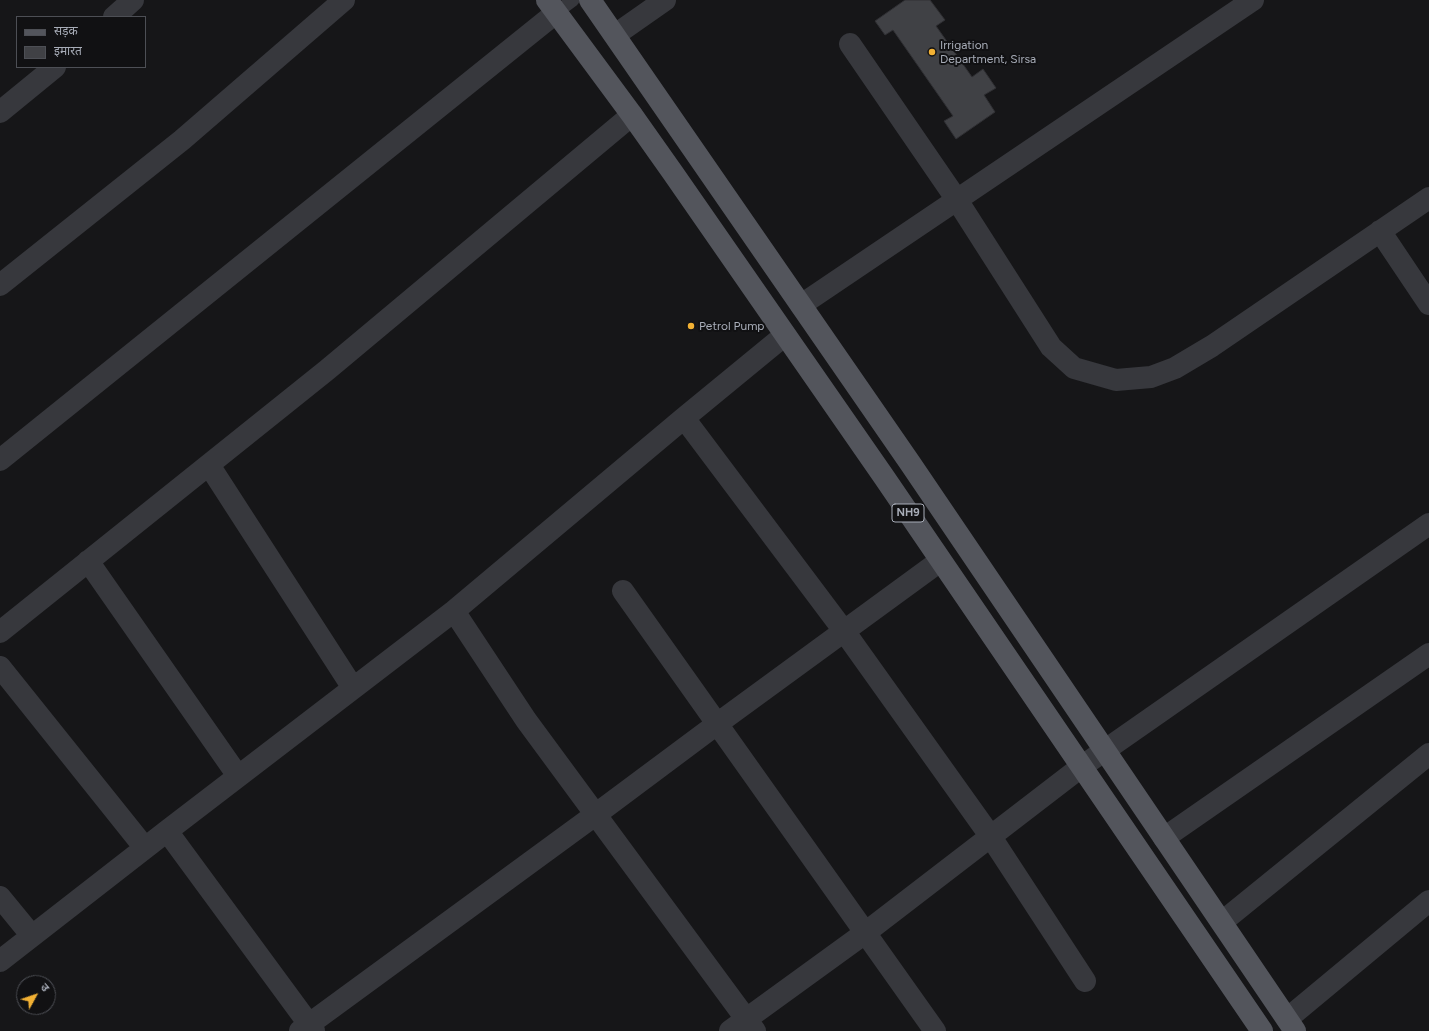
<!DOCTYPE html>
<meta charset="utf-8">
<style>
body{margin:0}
#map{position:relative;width:1429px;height:1031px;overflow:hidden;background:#161618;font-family:Figtree,"Noto Sans Devanagari",sans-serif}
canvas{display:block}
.legend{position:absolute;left:16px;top:16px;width:130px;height:52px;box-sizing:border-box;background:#111113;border:1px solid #4d4f55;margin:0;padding:5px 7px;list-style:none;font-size:12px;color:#a8adb8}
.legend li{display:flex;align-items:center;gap:8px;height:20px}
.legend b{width:20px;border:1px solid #4d4f55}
.north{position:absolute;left:16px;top:975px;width:40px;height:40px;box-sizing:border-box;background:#111113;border:1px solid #4d4f55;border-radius:50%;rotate:50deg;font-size:11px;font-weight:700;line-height:16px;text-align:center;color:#a8adb8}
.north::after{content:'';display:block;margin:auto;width:14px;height:18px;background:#f2b134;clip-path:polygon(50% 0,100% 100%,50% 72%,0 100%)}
</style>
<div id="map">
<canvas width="1429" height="1031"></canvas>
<ul class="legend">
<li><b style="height:5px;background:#53555c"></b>सड़क</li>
<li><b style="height:11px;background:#404145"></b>इमारत</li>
</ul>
<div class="north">उ</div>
</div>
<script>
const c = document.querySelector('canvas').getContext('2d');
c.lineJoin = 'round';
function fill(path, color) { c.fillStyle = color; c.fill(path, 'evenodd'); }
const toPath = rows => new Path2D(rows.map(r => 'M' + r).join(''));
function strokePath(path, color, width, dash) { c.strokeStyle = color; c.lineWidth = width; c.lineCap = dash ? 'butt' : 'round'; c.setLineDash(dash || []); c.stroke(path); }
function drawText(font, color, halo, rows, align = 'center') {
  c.font = font + ' Figtree,sans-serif'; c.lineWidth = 4; c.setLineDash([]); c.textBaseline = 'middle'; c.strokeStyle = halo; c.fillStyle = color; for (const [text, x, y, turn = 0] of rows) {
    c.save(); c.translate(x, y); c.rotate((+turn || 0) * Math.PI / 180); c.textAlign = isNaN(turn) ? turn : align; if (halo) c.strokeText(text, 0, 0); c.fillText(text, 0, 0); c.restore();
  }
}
const building = toPath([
 [905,0,930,0,945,20,936,26,972,77,983,69,996,88,984,95,995,112,956,139,944,121,953,116,893,30,885,35,875,21,905,0]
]);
const lane = toPath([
 [557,12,573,0]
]);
const street = toPath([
 [114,17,133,0],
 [615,35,665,0],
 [850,44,957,200,1051,347,1074,368,1116,380,1151,377,1175,368,1212,346,1429,198],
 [0,112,55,67],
 [1380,231,1429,304],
 [0,285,182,140,344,0],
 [801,305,1253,0],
 [684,418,844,631,991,837,1085,981],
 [0,460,557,12],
 [209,465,353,688],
 [88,561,238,776],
 [623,591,935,1031],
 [454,611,526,720,755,1031],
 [0,632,327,370,632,115],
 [0,667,145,848],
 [167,831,314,1031],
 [1164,838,1429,654],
 [0,897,32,936],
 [1222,922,1429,754],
 [0,961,167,831,454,611,684,418,785,335],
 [1287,1019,1429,901],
 [300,1031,595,815,717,724,940,561],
 [730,1031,865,933,1081,767,1429,524]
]);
const primary = toPath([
 [547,0,632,115,673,173,884,477,1262,1031],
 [590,0,910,463,1295,1031]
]);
const markers = [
 [932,52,4,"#f2b134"],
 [691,326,4,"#f2b134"]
];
const shields = [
 [908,513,32]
];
const shieldNames = [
 ["NH9",908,513]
];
const poiNames = [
 ["Irrigation",940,45],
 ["Department, Sirsa",940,59],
 ["Petrol Pump",699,326]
];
fill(building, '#404145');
strokePath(building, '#303034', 1);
strokePath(lane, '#37383d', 13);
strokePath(street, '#37383d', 22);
strokePath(primary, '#53555c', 22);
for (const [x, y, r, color] of markers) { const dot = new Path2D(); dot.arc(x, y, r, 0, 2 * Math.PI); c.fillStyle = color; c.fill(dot); strokePath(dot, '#111113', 1.5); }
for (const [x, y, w] of shields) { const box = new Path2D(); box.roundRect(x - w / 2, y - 9, w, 18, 3); c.fillStyle = '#111113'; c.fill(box); strokePath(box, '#a8adb8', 1); }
drawText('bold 11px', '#a8adb8', null, shieldNames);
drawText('12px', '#a8adb8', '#111113', poiNames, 'left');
</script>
